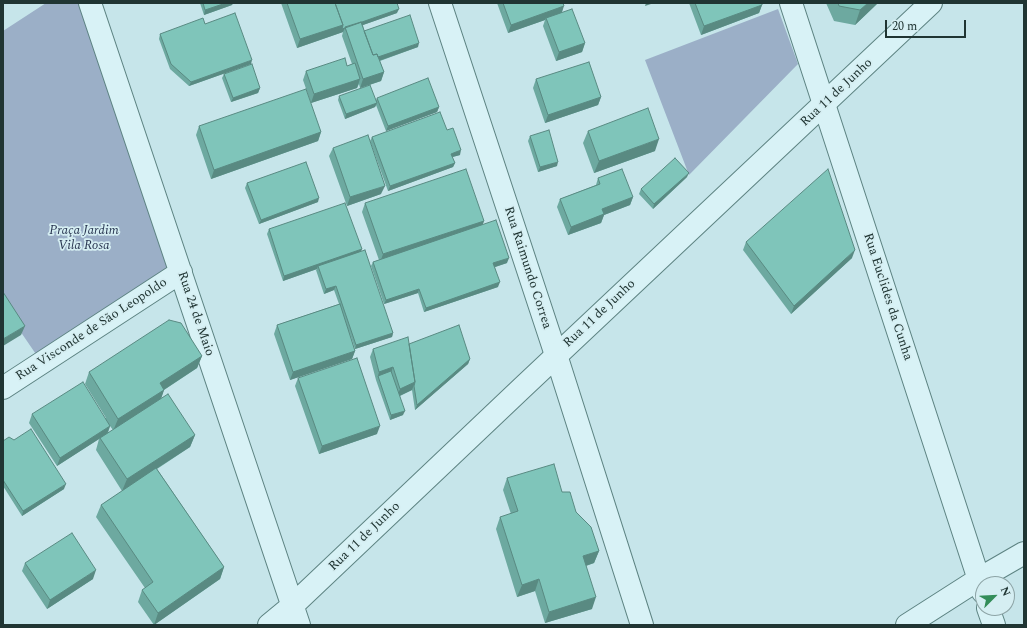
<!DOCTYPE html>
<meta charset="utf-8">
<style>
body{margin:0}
#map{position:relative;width:1027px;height:628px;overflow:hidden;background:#c6e5ea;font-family:Spectral,serif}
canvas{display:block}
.frame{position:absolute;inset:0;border:4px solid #203533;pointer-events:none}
.north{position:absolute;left:975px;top:576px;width:40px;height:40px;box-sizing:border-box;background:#d5eef2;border:1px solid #8da4a6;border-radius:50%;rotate:66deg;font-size:11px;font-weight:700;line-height:16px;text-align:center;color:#203533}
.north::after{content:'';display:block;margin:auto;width:14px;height:18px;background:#338d59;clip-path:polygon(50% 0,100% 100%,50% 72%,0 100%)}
.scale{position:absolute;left:885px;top:20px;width:81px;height:18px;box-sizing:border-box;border:2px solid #203533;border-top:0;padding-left:5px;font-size:12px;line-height:14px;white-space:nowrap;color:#203533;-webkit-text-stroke:3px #d5eef2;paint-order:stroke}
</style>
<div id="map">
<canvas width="1027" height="628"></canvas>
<div class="frame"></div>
<div class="north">N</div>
<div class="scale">20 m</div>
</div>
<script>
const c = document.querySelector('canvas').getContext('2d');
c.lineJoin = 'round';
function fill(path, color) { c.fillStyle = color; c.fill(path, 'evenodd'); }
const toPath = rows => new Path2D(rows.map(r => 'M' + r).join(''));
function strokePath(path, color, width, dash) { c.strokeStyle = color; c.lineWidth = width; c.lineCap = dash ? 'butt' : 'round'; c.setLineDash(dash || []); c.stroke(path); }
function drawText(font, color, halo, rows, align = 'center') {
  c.font = font + ' Spectral,serif'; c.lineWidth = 3.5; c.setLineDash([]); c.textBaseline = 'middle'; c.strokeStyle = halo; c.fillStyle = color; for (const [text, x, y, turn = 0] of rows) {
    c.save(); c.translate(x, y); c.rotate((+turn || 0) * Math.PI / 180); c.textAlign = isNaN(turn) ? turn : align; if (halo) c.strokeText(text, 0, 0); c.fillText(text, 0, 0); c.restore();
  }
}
const green = toPath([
 [46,3,87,3,181,272,42,363,3,306,3,31],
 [778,9,798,64,689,175,645,60]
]);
const minor = toPath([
 [440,3,556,355,642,625],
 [791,3,983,592],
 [988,608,994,625],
 [907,625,979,579,1024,553]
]);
const tertiary = toPath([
 [90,3,299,625],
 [3,388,181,272],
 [269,625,292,606,523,387,931,3]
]);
const wall = toPath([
 [200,3,233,3,232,5,204,15],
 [281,3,397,3,397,13,363,25,364,31,418,47,380,61,384,72,381,81,360,88,359,84,357,88,311,103,303,80,306,71,347,66,352,64,342,36,343,32,297,48],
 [497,3,563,3,562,12,585,43,582,52,556,61,543,26,545,20,508,33],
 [689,3,762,3,762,5,759,13,701,35],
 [826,3,878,3,855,25,834,21],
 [205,24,251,64,189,86,170,69,159,39,160,34],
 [224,74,260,88,258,93,231,102,222,78],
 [536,79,601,97,598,105,545,123,533,88],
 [339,96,376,100,377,98,439,107,437,112,386,131,376,105,375,107,345,119,338,100],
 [199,126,321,132,318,141,211,179,196,135],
 [447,130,460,155,452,157,455,163,453,167,388,191,370,141,372,137],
 [588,131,655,151,594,173,583,143],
 [530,136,557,166,538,172,528,141],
 [333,148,381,194,347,206,329,156],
 [687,177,653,209,639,194,641,189],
 [598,178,633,197,630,205,604,215,601,223,568,235,557,207,560,199,596,185],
 [247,183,318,202,259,224,245,188],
 [365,203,484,221,482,225,507,263,495,267,498,287,424,312,418,293,384,304,371,266,373,262,379,260,362,212],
 [269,229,362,249,361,251,393,333,392,337,355,349,348,328,355,351,352,359,290,380,274,334,277,325,339,304,334,290,324,294,316,270,317,269,283,281,267,234],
 [746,242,852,258,791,314,743,250],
 [409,344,470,359,468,364,415,410,412,390,400,396,403,415,390,420,376,380,370,357,373,349],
 [202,356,197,368,164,390,161,398,195,435,190,447,157,469,224,567,220,579,154,625,138,602,142,590,145,588,96,517,101,505,122,491,96,450,99,439,57,466,29,423,32,414,106,418,85,384,89,372],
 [110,426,113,430,108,433],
 [298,378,377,434,319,454,295,386],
 [3,441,64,489,22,516,3,486],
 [507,478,562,492,576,512,599,551,594,563,586,566,592,609,545,623,535,591,517,597,496,529,500,517,511,514,503,490],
 [25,563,93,579,47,609,22,571]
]);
const shadedWall = toPath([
 [226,3,233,3,232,5,204,15,205,10],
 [646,3,654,3,645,6],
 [868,3,878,3,855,25,860,10],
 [762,5,759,13,701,35,704,26],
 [564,6,561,15,546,18,545,20,508,33,511,25],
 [399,9,397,13,346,31,345,28],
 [343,25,345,28,343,32,297,48,300,39],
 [419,43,418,47,370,64,372,59],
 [585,43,582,52,556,61,559,52],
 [252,60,251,64,189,86,191,82],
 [384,72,381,81,360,88,363,79],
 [360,79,357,88,311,103,314,94],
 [260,88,258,93,231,102,233,98],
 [601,97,598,105,545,123,548,115],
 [377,103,375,107,345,119,346,114],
 [439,107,437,112,386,131,388,126],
 [321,132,318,141,211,179,214,170],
 [659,139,655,151,594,173,599,161],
 [461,150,460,155,449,158,451,154],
 [558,162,557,166,538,172,540,167],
 [455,163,453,167,388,191,390,186],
 [689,173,687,177,653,209,654,204],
 [385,186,381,194,347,206,350,197],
 [633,197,630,205,604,215,601,223,568,235,571,227,602,209],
 [319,198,318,202,259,224,261,220],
 [484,221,481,229,380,263,383,254],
 [362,249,360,254,318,266,317,269,283,281,284,276],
 [855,250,852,258,791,314,794,306],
 [509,258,507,263,492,268,493,263],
 [500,282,498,287,424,312,426,308],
 [336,286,334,290,324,294,326,289],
 [419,289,418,293,384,304,386,300],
 [25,326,21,335,3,346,3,339],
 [393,333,392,337,355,349,356,345],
 [355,351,352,359,290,380,293,372],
 [202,356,197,368,156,395,160,383],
 [470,359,468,364,415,410,417,405],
 [393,367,390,376,378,376,379,372],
 [415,382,412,390,397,397,400,389],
 [164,390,160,402,113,431,118,419],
 [405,411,403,415,390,420,391,415],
 [110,426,107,434,100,438,99,439,57,466,60,458],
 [380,426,377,434,319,454,322,446],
 [195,435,190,447,122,491,127,479],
 [66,484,64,489,22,516,23,511],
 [599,551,594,563,579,568,583,556],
 [224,567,220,579,154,625,158,613],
 [96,570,93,579,47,609,50,600],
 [539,579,535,591,517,597,522,585],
 [596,597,592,609,545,623,549,612]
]);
const building = toPath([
 [203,3,226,3,205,10,203,3],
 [287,3,335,3,343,25,300,39,287,3],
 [335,3,397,3,399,9,342,29,343,25,335,3],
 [503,3,563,3,564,6,511,25,503,3],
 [695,3,762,3,762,5,704,26,695,3],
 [838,3,868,3,860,10,839,6,838,3],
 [572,9,585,43,559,52,546,18,572,9],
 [235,13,252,60,191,82,171,64,160,34,203,18,205,24,235,13],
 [410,15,419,43,378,57,377,54,373,55,364,31,410,15],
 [361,22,373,55,377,54,384,72,363,79,345,27,361,22],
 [345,58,347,66,355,63,360,79,314,94,306,71,345,58],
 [589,62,601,97,548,115,536,79,589,62],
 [252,64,260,88,233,98,224,74,252,64],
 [428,78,439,107,388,126,377,98,428,78],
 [370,85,377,103,346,114,339,96,370,85],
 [306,89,321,132,214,170,199,126,306,89],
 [648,108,659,139,599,161,588,131,648,108],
 [440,112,447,130,453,128,461,150,451,154,455,163,390,186,372,137,440,112],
 [549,130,558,162,540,167,530,136,549,130],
 [368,135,385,186,350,197,333,148,368,135],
 [675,158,689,173,654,204,641,189,675,158],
 [306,162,319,198,261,220,247,183,306,162],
 [466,169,484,221,383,254,365,203,466,169],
 [622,169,633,197,602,209,604,214,571,227,560,199,600,184,598,178,622,169],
 [828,169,855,250,794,306,746,242,828,169],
 [345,203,362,249,284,276,269,229,345,203],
 [496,220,509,258,493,263,500,282,426,308,419,289,386,300,373,262,496,220],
 [365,250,393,333,356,345,336,286,326,289,318,266,365,250],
 [3,292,25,326,3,339,3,292],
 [340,304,355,351,293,372,277,325,340,304],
 [169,320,181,323,202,356,160,383,164,390,118,419,89,372,169,320],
 [459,325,470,359,417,405,414,386,415,382,409,344,459,325],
 [408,337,415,382,400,389,393,367,379,372,373,349,408,337],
 [357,358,380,426,322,446,298,378,357,358],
 [391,371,405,411,391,415,378,376,391,371],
 [83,382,110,426,60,458,32,414,83,382],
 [168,394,195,435,127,479,100,438,168,394],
 [31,429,66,484,23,511,3,480,3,441,9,437,14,440,31,429],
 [554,464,562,492,570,492,576,512,591,527,599,551,583,556,596,597,549,612,539,579,522,585,500,517,518,511,507,478,554,464],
 [156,468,224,567,158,613,142,590,153,582,101,505,156,468],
 [72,533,96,570,50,600,25,563,72,533]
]);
const streetNames = [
 ["Rua 11 de Junho",837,93,-43],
 ["Rua Raimundo Correa",527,268,72],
 ["Rua Euclides da Cunha",887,297,72],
 ["Rua 24 de Maio",195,314,71],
 ["Rua 11 de Junho",600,314,-43],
 ["Rua Visconde de São Leopoldo",92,330,-33],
 ["Rua 11 de Junho",365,537,-44]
];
const parkNames = [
 ["Praça Jardim",84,231],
 ["Vila Rosa",84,246]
];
fill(green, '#9bafc7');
strokePath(minor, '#5d8382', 24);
strokePath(tertiary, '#5d8382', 24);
strokePath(minor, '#d8f2f6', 22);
strokePath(tertiary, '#d8f2f6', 22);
fill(wall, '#6da9a0');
fill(shadedWall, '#598a82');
fill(building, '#7fc5ba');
strokePath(building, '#598a82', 1);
drawText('13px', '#203533', '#d5eef2', streetNames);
drawText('italic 13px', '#283550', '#d5eef2', parkNames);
</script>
